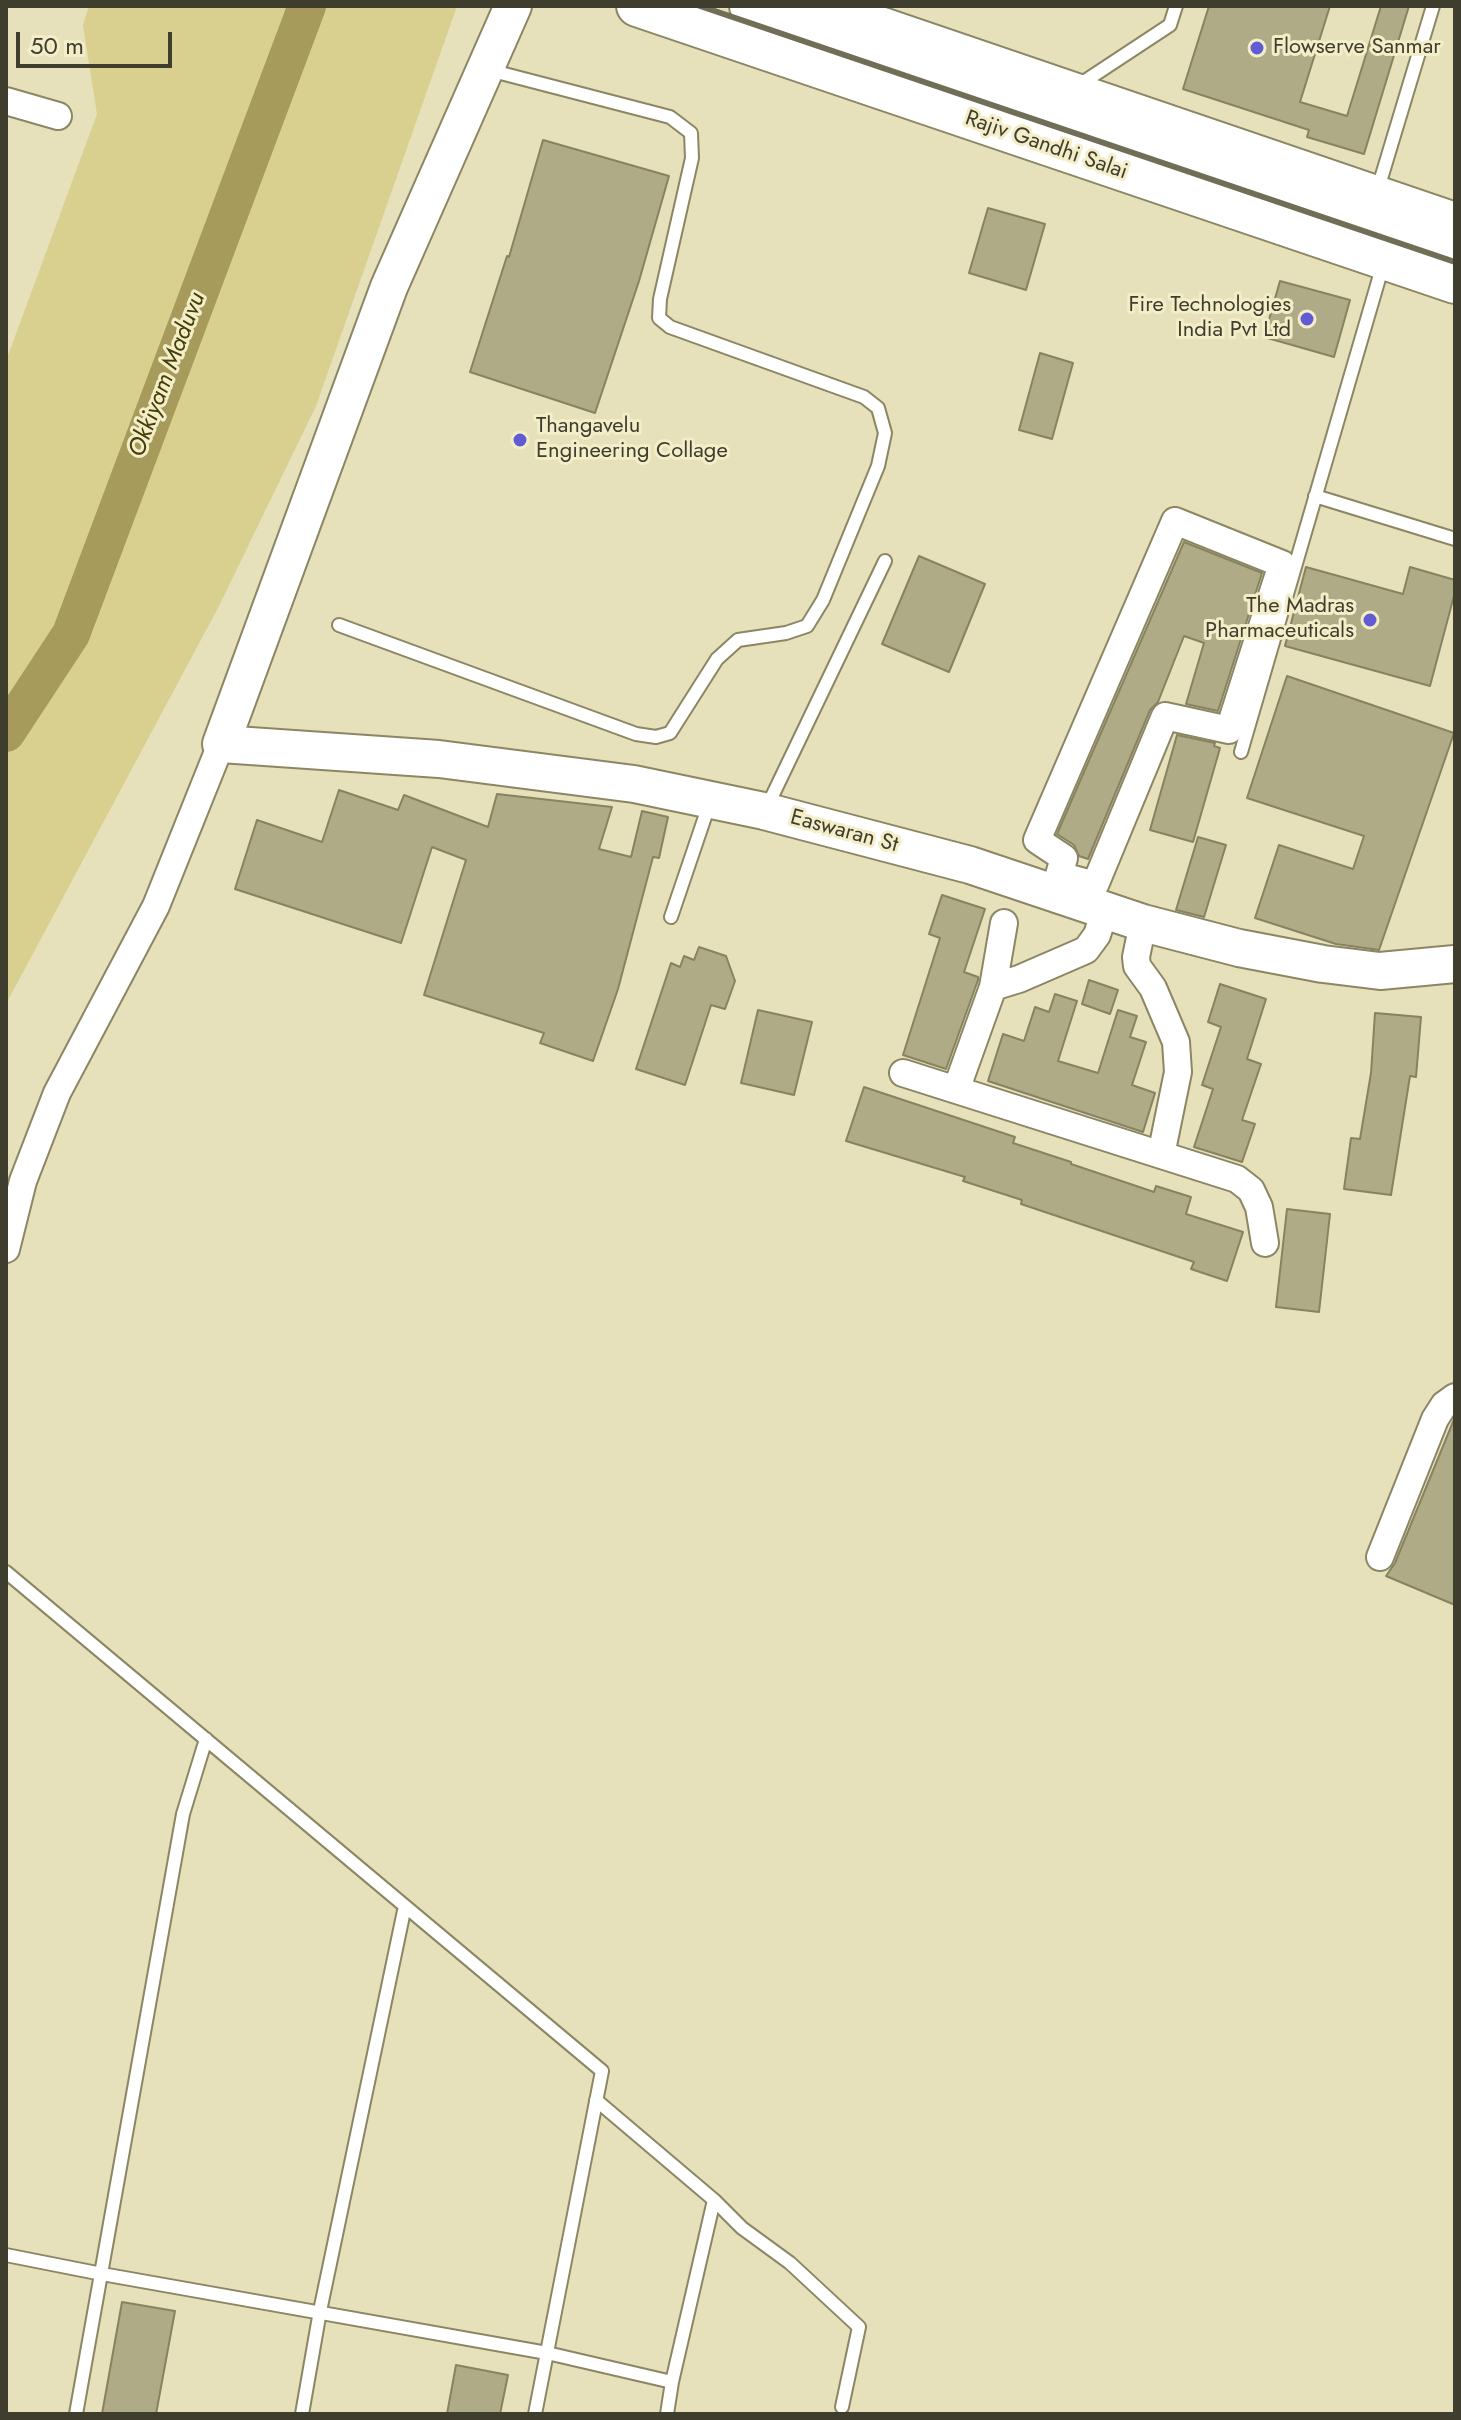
<!DOCTYPE html>
<style>
body{margin:0}
#map{position:relative;width:1461px;height:2420px;overflow:hidden;background:#e6e0bb;font-family:Jost,sans-serif}
canvas{display:block}
.frame{position:absolute;inset:0;border:8px solid #3f3d2e;pointer-events:none}
.scale{position:absolute;left:16px;top:32px;width:156px;height:36px;box-sizing:border-box;border:4px solid #3f3d2e;border-top:0;padding-left:10px;font-size:24px;line-height:28px;white-space:nowrap;color:#3f3d2e;-webkit-text-stroke:6px #f3eec8;paint-order:stroke}
</style>
<div id="map">
<canvas width="1461" height="2420"></canvas>
<div class="frame"></div>
<div class="scale">50 m</div>
</div>
<script>
const c = document.querySelector('canvas').getContext('2d');
c.lineJoin = 'round';
function fill(path, color) { c.fillStyle = color; c.fill(path, 'evenodd'); }
const toPath = rows => new Path2D(rows.map(r => 'M' + r).join(''));
function strokePath(path, color, width, dash) { c.strokeStyle = color; c.lineWidth = width; c.lineCap = dash ? 'butt' : 'round'; c.setLineDash(dash || []); c.stroke(path); }
function drawText(font, color, halo, rows, align = 'center') {
  c.font = font + ' Jost,sans-serif'; c.lineWidth = 6; c.setLineDash([]); c.textBaseline = 'middle'; c.strokeStyle = halo; c.fillStyle = color; for (const [text, x, y, turn = 0] of rows) {
    c.save(); c.translate(x, y); c.rotate((+turn || 0) * Math.PI / 180); c.textAlign = isNaN(turn) ? turn : align; if (halo) c.strokeText(text, 0, 0); c.fillText(text, 0, 0); c.restore();
  }
}
const green = toPath([
 [89,6,457,6,316,406,219,606,6,1004,6,361,97,114,83,25]
]);
const river = toPath([
 [6,733,71,634,307,6]
]);
const building = toPath([
 [1209,6,1330,6,1300,102,1347,116,1381,6,1409,6,1364,154,1307,137,1309,130,1183,89,1209,6],
 [543,140,669,176,639,281,595,413,470,372,507,256,509,257,543,140],
 [988,208,1045,224,1026,290,969,273,988,208],
 [1280,281,1350,300,1334,357,1264,337,1280,281],
 [1040,353,1073,363,1052,439,1019,430,1040,353],
 [1184,542,1262,573,1218,711,1186,704,1204,643,1184,636,1158,702,1150,710,1088,859,1079,856,1074,845,1057,834,1184,542],
 [919,556,985,584,949,672,882,644,919,556],
 [1306,567,1403,594,1410,567,1455,580,1455,592,1430,686,1285,646,1306,567],
 [1287,676,1454,733,1379,950,1336,944,1255,918,1279,845,1353,869,1364,836,1247,798,1287,676],
 [1177,735,1215,743,1214,746,1220,748,1193,842,1150,830,1177,735],
 [339,790,398,810,404,795,488,827,497,794,612,807,599,849,631,857,642,811,668,817,659,858,653,857,618,989,593,1061,540,1043,544,1033,424,995,466,860,432,847,401,943,235,889,257,820,322,842,339,790],
 [1198,837,1226,845,1204,917,1176,910,1198,837],
 [942,895,985,909,964,972,978,977,978,980,946,1069,903,1055,940,938,929,934,942,895],
 [699,947,726,956,735,981,725,1009,711,1005,685,1085,636,1069,671,963,680,967,684,956,694,960,699,947],
 [1089,980,1118,990,1110,1014,1082,1004,1089,980],
 [1220,984,1266,999,1247,1059,1261,1064,1242,1120,1255,1124,1242,1162,1194,1147,1213,1089,1202,1085,1221,1027,1208,1022,1220,984],
 [1055,994,1077,1001,1058,1061,1098,1073,1118,1010,1137,1016,1130,1037,1146,1042,1132,1085,1155,1093,1143,1132,988,1081,1003,1034,1024,1041,1035,1007,1049,1012,1055,994],
 [758,1010,812,1022,794,1095,741,1083,758,1010],
 [1375,1013,1421,1017,1416,1077,1410,1076,1391,1195,1344,1189,1351,1138,1360,1139,1371,1073,1375,1013],
 [864,1087,1015,1137,1013,1143,1071,1162,1071,1164,1154,1192,1156,1186,1191,1197,1186,1214,1243,1232,1227,1281,1191,1269,1194,1262,1021,1204,1022,1200,963,1181,965,1177,846,1141,864,1087],
 [1287,1209,1330,1214,1319,1312,1276,1307,1287,1209],
 [1455,1417,1455,1605,1386,1576,1395,1563,1455,1417],
 [122,2302,175,2311,156,2414,102,2414,122,2302],
 [456,2365,508,2375,500,2414,447,2414,456,2365]
]);
const lane = toPath([
 [1079,85,1170,25,1176,6],
 [1377,192,1433,6],
 [1315,496,1455,539],
 [339,625,636,734,656,737,670,733,717,659,738,640,786,633,807,626,823,600,878,466,885,433,878,408,864,397,670,327,659,318,660,299,692,158,691,133,670,117,489,70],
 [1241,752,1380,275],
 [766,809,885,561],
 [671,917,710,802],
 [6,1572,602,2071,535,2414],
 [714,2200,742,2228,790,2263,859,2327,842,2407],
 [6,2255,102,2274,547,2353,672,2382,714,2200,596,2100],
 [76,2414,183,1814,206,1739],
 [302,2414,320,2311,405,1906],
 [667,2414,672,2382]
]);
const street = toPath([
 [6,101,58,116],
 [1175,521,1282,564,1229,730,1165,716,1095,885,1059,875,1064,858,1037,840,1175,521],
 [1143,923,1136,957,1137,966,1153,988,1176,1042,1178,1072,1161,1155],
 [993,987,1004,923],
 [903,1073,1237,1179,1251,1190,1259,1207,1265,1243],
 [956,1090,993,987,1019,979,1086,950,1097,935,1105,910],
 [6,1249,23,1181,57,1093,156,906,221,744],
 [1380,1557,1435,1419,1444,1405,1455,1397]
]);
const secondary = toPath([
 [513,6,389,287,221,744,439,759,634,784,764,811,970,865,1143,923,1239,948,1323,964,1380,971,1455,964],
 [824,6,1455,221]
]);
const primary = toPath([
 [637,6,1455,283],
 [750,6,991,90,1455,245]
]);
const rail = toPath([
 [700,6,1455,262]
]);
const markers = [
 [1257,48,8,"#615cd4"],
 [1307,319,8,"#615cd4"],
 [520,440,8,"#615cd4"],
 [1370,620,8,"#615cd4"]
];
const poiNames = [
 ["Flowserve Sanmar",1273,48],
 ["Fire Technologies",1291,306,"right"],
 ["India Pvt Ltd",1291,331,"right"],
 ["Thangavelu",536,427],
 ["Engineering Collage",536,452],
 ["The Madras",1354,607,"right"],
 ["Pharmaceuticals",1354,632,"right"]
];
const streetNames = [
 ["Rajiv Gandhi Salai",1046,146,19],
 ["Easwaran St",844,832,15]
];
const waterNames = [
 ["Okkiyam Maduvu",168,375,-69]
];
fill(green, '#d9cf8f');
strokePath(river, '#a69b5b', 38);
fill(building, '#b0ab87');
strokePath(building, '#878260', 2);
strokePath(lane, '#8b8663', 16);
strokePath(street, '#8b8663', 30);
strokePath(secondary, '#8b8663', 40);
strokePath(primary, '#8b8663', 44);
strokePath(lane, '#fff', 12);
strokePath(street, '#fff', 26);
strokePath(secondary, '#fff', 36);
strokePath(primary, '#fff', 40);
strokePath(rail, '#716e58', 6);
for (const [x, y, r, color] of markers) { const dot = new Path2D(); dot.arc(x, y, r, 0, 2 * Math.PI); c.fillStyle = color; c.fill(dot); strokePath(dot, '#f3eec8', 3); }
drawText('22px', '#3f3d2e', '#f3eec8', poiNames, 'left');
drawText('22px', '#3f3d2e', '#f3eec8', streetNames);
drawText('italic 24px', '#453d07', '#f3eec8', waterNames);
</script>
